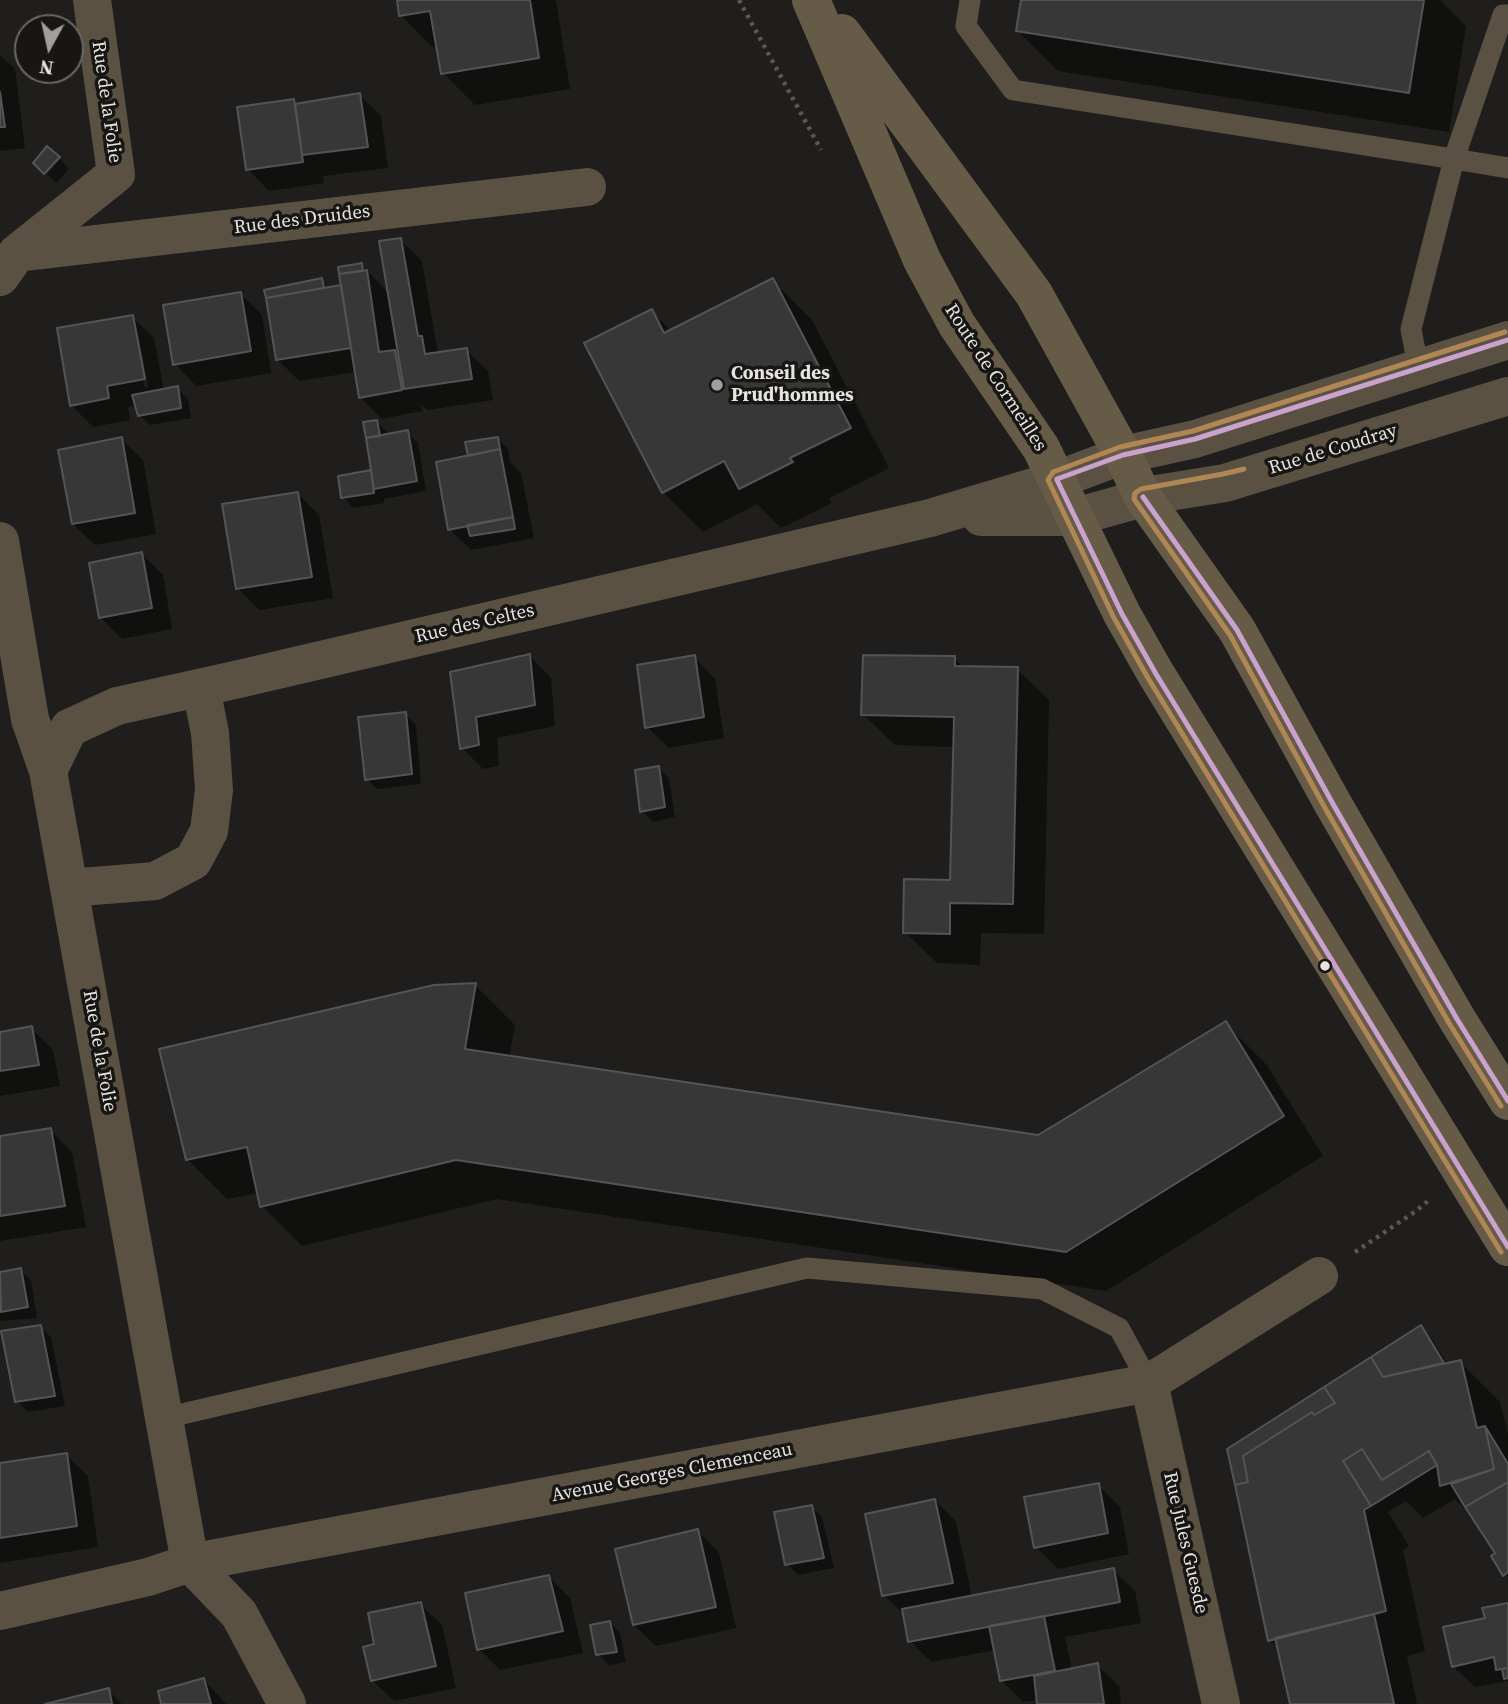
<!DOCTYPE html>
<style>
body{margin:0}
#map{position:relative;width:1508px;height:1704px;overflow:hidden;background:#1f1e1d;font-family:"Source Serif 4",serif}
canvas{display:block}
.north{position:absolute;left:14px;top:14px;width:70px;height:70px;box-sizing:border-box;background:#171613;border:2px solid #696866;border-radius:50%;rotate:188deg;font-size:19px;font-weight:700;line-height:28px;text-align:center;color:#e5e4e2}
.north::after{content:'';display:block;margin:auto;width:24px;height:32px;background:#a09f9d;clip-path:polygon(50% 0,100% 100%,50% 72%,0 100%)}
</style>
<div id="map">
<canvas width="1508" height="1704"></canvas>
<div class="north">N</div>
</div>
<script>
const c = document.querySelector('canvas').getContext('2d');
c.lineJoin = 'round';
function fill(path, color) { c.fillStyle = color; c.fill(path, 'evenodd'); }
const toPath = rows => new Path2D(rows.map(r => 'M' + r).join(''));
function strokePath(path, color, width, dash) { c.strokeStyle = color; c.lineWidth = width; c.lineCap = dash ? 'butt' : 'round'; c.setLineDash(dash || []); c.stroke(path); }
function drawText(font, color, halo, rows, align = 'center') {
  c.font = font + ' "Source Serif 4",serif'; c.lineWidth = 7; c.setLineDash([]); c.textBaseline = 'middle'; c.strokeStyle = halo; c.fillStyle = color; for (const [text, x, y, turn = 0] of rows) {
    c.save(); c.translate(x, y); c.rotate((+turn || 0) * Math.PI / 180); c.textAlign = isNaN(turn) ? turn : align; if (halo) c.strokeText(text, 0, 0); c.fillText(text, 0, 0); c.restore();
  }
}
const shadow = toPath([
 [398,0,556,0,570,89,475,105,443,73,438,46,432,47,401,15],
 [1022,0,1440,0,1466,26,1449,132,1058,71,1018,31],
 [0,55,15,69,25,148,0,151],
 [359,95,381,116,388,168,323,176,324,183,269,191,248,169,294,100,298,105],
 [60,159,69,169,56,183,47,174],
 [400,240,422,261,438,354,466,350,488,371,493,400,427,410,421,404,422,411,382,419,360,397,356,372,299,381,277,359,322,280,330,289,343,286,362,265,390,295],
 [772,280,812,320,889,468,829,498,832,503,781,528,757,504,703,532,663,492,651,311,671,331],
 [241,294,262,315,271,373,196,386,175,364],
 [132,317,154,338,164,391,177,388,188,399,191,418,150,425,139,415,137,406,128,407,130,420,93,427,71,405],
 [135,339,139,339,148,387,145,388],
 [377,422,387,432,388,436,407,432,418,443,426,491,384,499,384,503,353,508,343,497,340,477,373,471],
 [497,438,508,449,510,462,521,473,534,538,471,550,449,529,470,457],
 [121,439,143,460,156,534,95,545,73,524],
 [298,494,319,515,333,598,259,610,238,588],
 [142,554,163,575,172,629,122,639,100,617],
 [530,656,551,678,555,726,497,738,499,766,483,769,462,748,452,674],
 [694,657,715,679,724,738,669,748,647,727],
 [954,658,964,668,1017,669,1049,700,1044,934,981,933,980,965,937,963,905,932,952,882,955,747,895,745,863,714],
 [405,714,416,725,421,784,377,789,367,779],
 [659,768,669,779,675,817,653,822,642,811],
 [475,985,515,1025,509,1058,1038,1137,1226,1024,1266,1064,1323,1156,1106,1291,497,1199,302,1246,262,1206,259,1193,227,1199,187,1159],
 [31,1028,53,1050,60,1086,0,1096,0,1033],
 [50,1130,72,1152,86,1227,0,1241,0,1138],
 [21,1270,31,1281,37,1318,0,1321,0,1275],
 [40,1327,51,1337,65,1406,28,1412,17,1401],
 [1420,1327,1431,1338,1448,1365,1460,1362,1500,1402,1508,1434,1508,1578,1497,1553,1474,1518,1455,1499,1423,1518,1406,1501,1388,1512,1409,1546,1403,1550,1425,1651,1407,1656,1417,1704,1292,1704,1280,1650,1270,1640,1237,1484],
 [66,1455,88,1476,98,1547,0,1563,0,1470],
 [1098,1485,1120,1507,1129,1554,1058,1569,1036,1547],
 [935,1500,956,1522,972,1597,1113,1570,1135,1591,1141,1623,1065,1637,1072,1670,1097,1665,1119,1686,1121,1704,1039,1704,1038,1700,1023,1702,1002,1681,996,1650,931,1662,910,1641,905,1616,884,1595],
 [811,1506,822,1517,834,1568,798,1575,787,1564],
 [698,1531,719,1553,736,1628,656,1646,634,1625],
 [548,1576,570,1598,583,1653,500,1670,479,1649],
 [420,1604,442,1625,456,1688,394,1701,372,1680,376,1645],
 [1508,1604,1508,1681,1475,1687,1453,1666,1487,1620],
 [610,1622,620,1633,626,1662,609,1665,598,1654],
 [204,1680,226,1704,163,1704],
 [108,1690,122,1704,52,1704]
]);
const building = toPath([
 [397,0,530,0,539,58,441,74,430,11,399,16,397,0],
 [1021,0,1424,0,1409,93,1016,31,1021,0],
 [0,92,5,127,0,127,0,92],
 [360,93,368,147,302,155,295,104,360,93],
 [294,99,303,162,246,170,237,107,294,99],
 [47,146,60,157,44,174,33,163,47,146],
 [401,238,418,336,422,336,425,354,467,348,472,379,404,389,379,241,401,238],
 [362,263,363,271,339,274,338,267,362,263],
 [367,270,379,352,395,350,402,390,359,398,339,274,367,270],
 [322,278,324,288,266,298,264,290,322,278],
 [773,278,851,428,790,458,793,462,739,489,724,461,662,493,584,343,652,309,664,333,773,278],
 [341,285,351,348,276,360,266,298,341,285],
 [241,292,251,351,173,365,163,305,241,292],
 [133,315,145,379,107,386,109,398,70,406,57,328,133,315],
 [178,386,181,408,138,416,132,395,178,386],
 [377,420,380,436,366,438,363,422,377,420],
 [408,430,417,481,374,489,366,438,408,430],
 [122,437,135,513,72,524,58,450,122,437],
 [498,437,500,449,468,456,465,442,498,437],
 [500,449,513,517,448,530,436,462,500,449],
 [371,470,374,493,341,498,338,476,371,470],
 [298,492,312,577,236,589,222,504,298,492],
 [513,517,515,529,470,536,467,525,513,517],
 [142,552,152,608,99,618,89,563,142,552],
 [530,654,535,705,476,717,479,745,460,749,450,672,530,654],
 [695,655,704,717,645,728,637,665,695,655],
 [863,655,955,656,955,666,1018,667,1013,904,950,903,950,934,903,933,904,879,950,880,954,717,861,715,863,655],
 [406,712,412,774,365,780,358,717,406,712],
 [659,766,665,807,640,812,635,770,659,766],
 [476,983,465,1049,1038,1135,1226,1021,1284,1116,1066,1252,456,1160,260,1207,247,1147,186,1160,159,1049,434,985,476,983],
 [32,1026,39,1065,0,1071,0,1032,32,1026],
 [51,1128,65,1206,0,1216,0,1136,51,1128],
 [21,1268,28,1307,1,1312,0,1272,21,1268],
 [41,1325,55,1396,15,1402,1,1331,41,1325],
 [1421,1325,1444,1363,1383,1377,1371,1357,1421,1325],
 [1371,1357,1383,1377,1461,1360,1477,1428,1485,1426,1494,1469,1440,1486,1437,1465,1429,1451,1382,1480,1362,1449,1343,1461,1371,1506,1364,1510,1386,1611,1268,1641,1235,1485,1248,1482,1243,1456,1312,1412,1314,1415,1335,1403,1324,1387,1371,1357],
 [1324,1387,1335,1403,1314,1415,1312,1412,1243,1456,1248,1482,1235,1485,1227,1449,1324,1387],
 [1485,1426,1508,1464,1508,1482,1465,1507,1451,1484,1494,1469,1485,1426],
 [1362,1449,1382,1480,1429,1451,1437,1465,1371,1506,1343,1461,1362,1449],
 [67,1453,77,1526,0,1538,0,1463,67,1453],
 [1508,1482,1508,1572,1503,1576,1491,1556,1495,1553,1465,1507,1508,1482],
 [1099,1483,1108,1533,1034,1548,1024,1497,1099,1483],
 [935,1499,953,1583,882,1596,865,1514,935,1499],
 [812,1505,824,1558,785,1565,774,1512,812,1505],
 [698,1529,716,1607,633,1625,615,1549,698,1529],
 [1114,1568,1120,1602,908,1642,902,1609,1114,1568],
 [549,1575,563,1631,477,1650,465,1593,549,1575],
 [421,1602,436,1666,371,1681,363,1647,374,1644,368,1613,421,1602],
 [1508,1603,1508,1668,1496,1670,1494,1657,1452,1667,1443,1627,1485,1618,1482,1608,1508,1603],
 [1374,1614,1394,1704,1290,1704,1275,1638,1374,1614],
 [1044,1616,1055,1671,1000,1681,989,1626,1044,1616],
 [610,1621,617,1652,596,1655,590,1625,610,1621],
 [1098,1663,1104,1704,1037,1704,1034,1676,1098,1663],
 [1508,1668,1508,1678,1504,1679,1502,1669,1508,1668],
 [204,1678,211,1704,161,1704,158,1691,204,1678],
 [109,1688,112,1704,45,1704,109,1688]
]);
const path = toPath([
 [739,0,821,150],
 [1355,1252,1416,1211,1428,1201]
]);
const service = toPath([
 [970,0,966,26,1013,90,1454,159,1411,329,1418,367],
 [1508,15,1503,15,1454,159,1508,168],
 [165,1418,807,1268,1042,1289,1119,1328,1149,1383]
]);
const minor = toPath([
 [17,253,587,187],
 [0,277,17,253,116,174,92,0],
 [981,517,1075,517],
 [0,541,30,719,48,771,190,1563],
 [48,771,69,728,117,706,239,679,930,518,1057,480],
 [69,888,155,881,193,861,209,831,214,790,210,733,201,688],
 [1149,1383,1221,1704],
 [190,1563,239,1614,287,1704],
 [0,1611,148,1577,190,1563,1149,1383,1319,1276]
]);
const tertiary = toPath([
 [1057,480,1123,455,1195,439,1508,340],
 [1075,517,1157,494,1225,483,1508,396]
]);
const secondary = toPath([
 [811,0,922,260,957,325,1041,448,1122,614,1156,674,1508,1247],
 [842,33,1034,294,1123,455,1143,497,1237,630,1333,804,1457,1019,1508,1101]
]);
const bus1 = toPath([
 [1057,479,1123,455,1195,439,1508,340],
 [1057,480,1122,614,1156,674,1508,1247],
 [1143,497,1237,630,1333,804,1457,1019,1508,1101]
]);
const bus2 = toPath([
 [1244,469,1223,474,1141,489,1135,493,1134,499,1230,635,1325,808,1449,1023,1501,1106],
 [1501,1252,1148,678,1114,618,1048,480,1053,472,1120,447,1193,431,1505,332]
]);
const markers = [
 [717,385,7,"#a09f9d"],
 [1325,966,6,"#e5e4e2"]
];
const streetNames = [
 ["Rue de la Folie",106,102,82],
 ["Rue des Druides",302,220,-7],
 ["Route de Cormeilles",995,378,57],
 ["Rue de Coudray",1333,450,-17],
 ["Rue des Celtes",475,624,-13],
 ["Rue de la Folie",99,1051,80],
 ["Avenue Georges Clemenceau",672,1473,-11],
 ["Rue Jules Guesde",1185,1543,77]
];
const poiNames = [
 ["Conseil des",731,374],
 ["Prud'hommes",731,396]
];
fill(shadow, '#0007');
fill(building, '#383738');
strokePath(building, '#545454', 2);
strokePath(path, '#5c564d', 4.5, [3.5, 5]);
strokePath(service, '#5a5142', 21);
strokePath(minor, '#5a5142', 38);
strokePath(tertiary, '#5a5142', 38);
strokePath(secondary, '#665b47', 38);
strokePath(bus1, '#c9a2cd', 5);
strokePath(bus2, '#b08654', 5);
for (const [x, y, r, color] of markers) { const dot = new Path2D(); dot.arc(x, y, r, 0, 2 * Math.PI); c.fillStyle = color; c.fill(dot); strokePath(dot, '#171613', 2.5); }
drawText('19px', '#e5e4e2', '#171613', streetNames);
drawText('bold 19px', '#e5e4e2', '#171613', poiNames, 'left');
</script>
